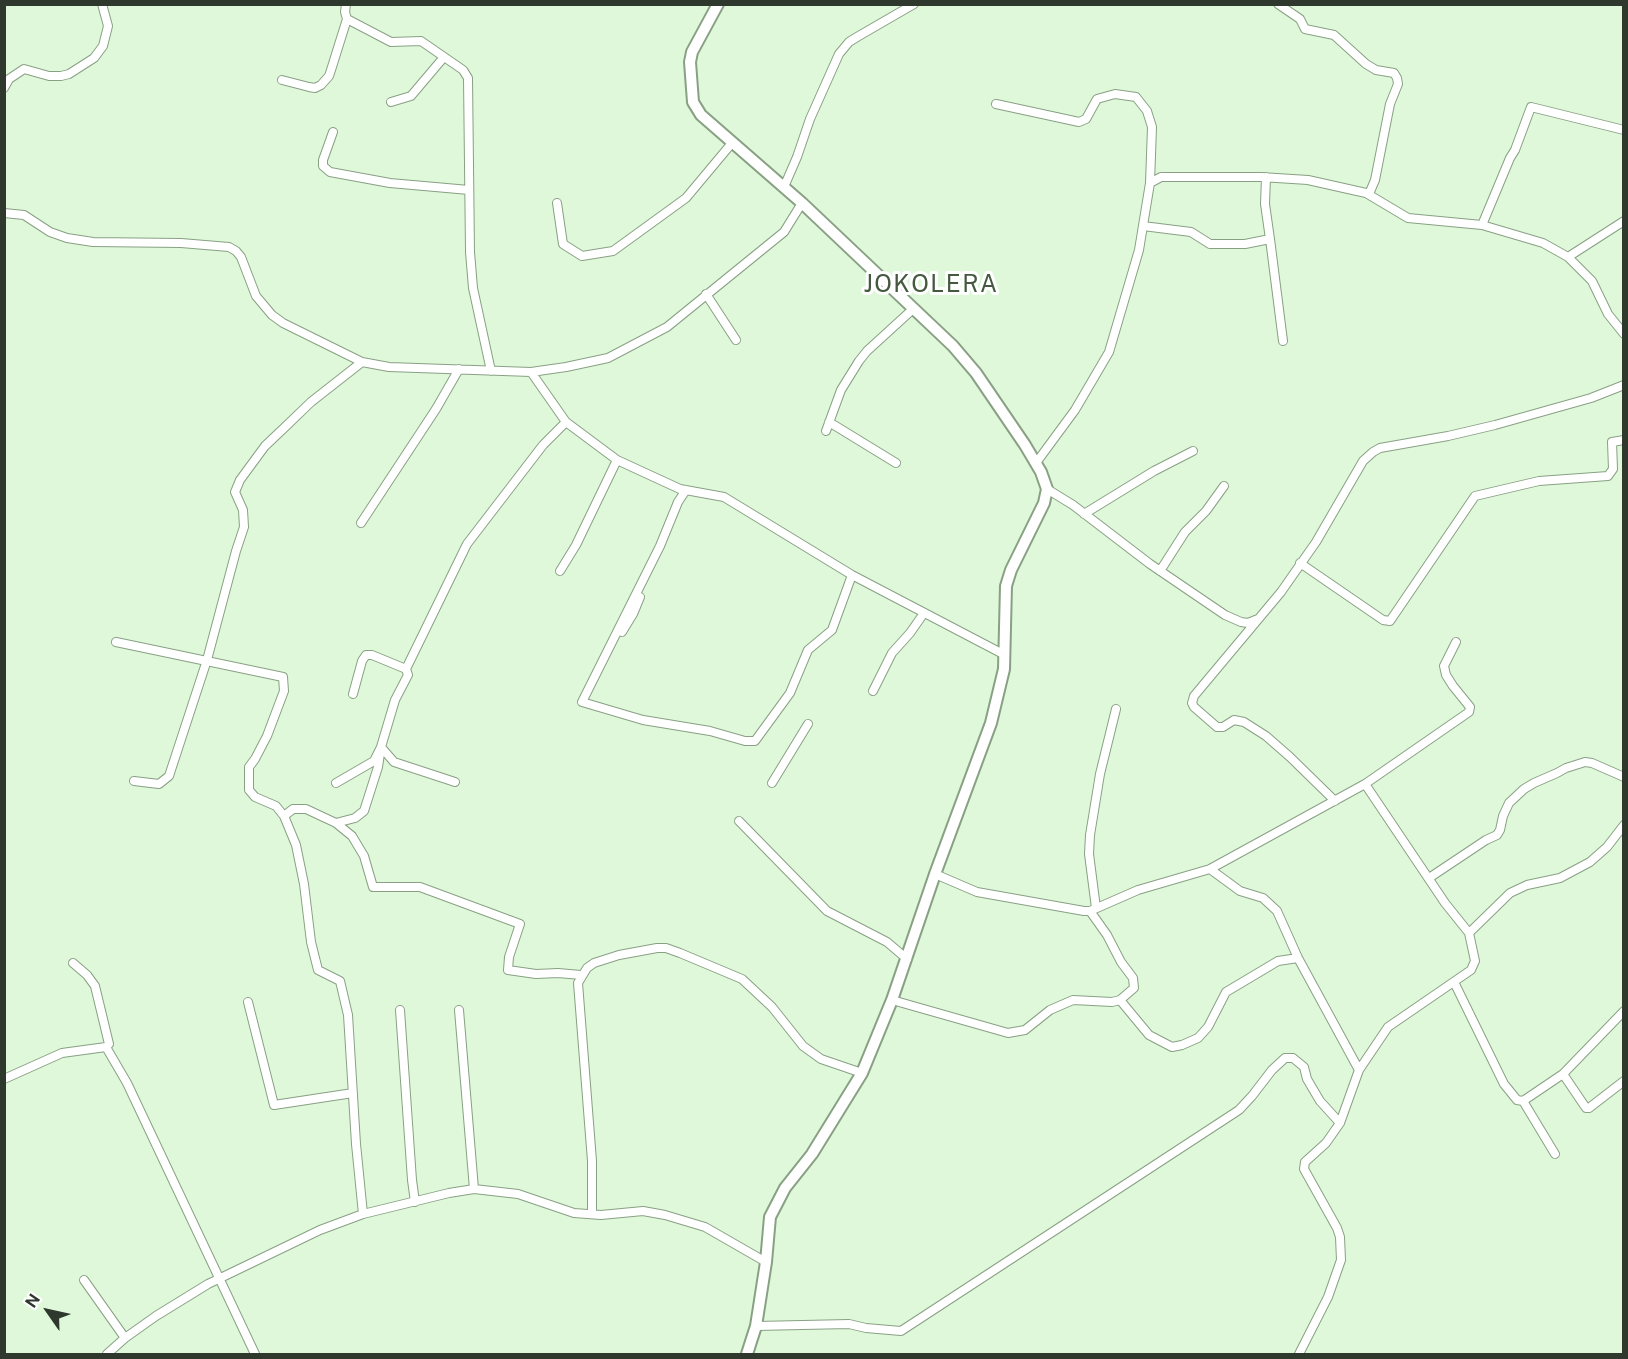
<!DOCTYPE html>
<style>
body{margin:0}
#map{position:relative;width:1628px;height:1359px;overflow:hidden;background:#dff8da;font-family:"Public Sans",sans-serif}
canvas{display:block}
.frame{position:absolute;inset:0;border:6px solid #2f382d;pointer-events:none}
.north{position:absolute;left:18px;top:1281px;width:60px;height:60px;-webkit-text-stroke:4px #fff;paint-order:stroke;rotate:304deg;font-size:16px;font-weight:700;line-height:24px;text-align:center;color:#2f382d}
.north::after{content:'';display:block;margin:auto;width:21px;height:27px;background:#2f382d;clip-path:polygon(50% 0,100% 100%,50% 72%,0 100%)}
</style>
<div id="map">
<canvas width="1628" height="1359"></canvas>
<div class="frame"></div>
<div class="north">N</div>
</div>
<script>
const c = document.querySelector('canvas').getContext('2d');
c.lineJoin = 'round';
const toPath = rows => new Path2D(rows.map(r => 'M' + r).join(''));
function strokePath(path, color, width, dash) { c.strokeStyle = color; c.lineWidth = width; c.lineCap = dash ? 'butt' : 'round'; c.setLineDash(dash || []); c.stroke(path); }
function drawText(font, color, halo, rows, align = 'center') {
  c.font = font + ' "Public Sans",sans-serif'; c.lineWidth = 6; c.setLineDash([]); c.textBaseline = 'middle'; c.strokeStyle = halo; c.fillStyle = color; for (const [text, x, y, turn = 0] of rows) {
    c.save(); c.translate(x, y); c.rotate((+turn || 0) * Math.PI / 180); c.textAlign = isNaN(turn) ? turn : align; if (halo) c.strokeText(text, 0, 0); c.fillText(text, 0, 0); c.restore();
  }
}
const street = toPath([
 [346,4,345,12,347,19,391,42,421,41,463,70,468,78,470,252,473,288,491,371],
 [1278,4,1300,19,1305,29,1334,35,1366,64,1376,70,1394,73,1397,78,1398,84,1390,104,1375,180,1369,194],
 [282,80,309,87,315,88,321,85,329,76,331,70,347,19],
 [4,88,9,79,24,69,49,76,61,76,69,74,94,58,103,46,108,26,102,4],
 [391,102,411,96,444,57],
 [996,104,1079,122,1086,119,1097,99,1115,94,1136,97,1147,111,1152,127,1150,183],
 [333,132,323,160,323,166,330,172,390,183,469,190],
 [784,187,797,157,810,119,839,54,849,42,857,37,914,4],
 [557,203,563,244,582,256,613,251,686,198,732,143],
 [4,213,24,215,50,232,67,238,93,242,181,243,229,247,236,251,241,257,256,296,272,315,283,323,362,362,389,367,531,372,566,422,617,460,680,489,724,497,852,575,1005,655],
 [1482,225,1510,158,1515,150,1531,107,1624,130],
 [1143,226,1191,232,1210,244,1245,244,1270,239,1265,204,1266,177],
 [1270,239,1283,341],
 [1568,257,1624,221],
 [706,294,736,340],
 [531,372,566,367,608,358,667,327,784,232,802,203],
 [829,422,896,463],
 [826,431,841,390,859,361,867,351,913,309],
 [1036,463,1075,410,1109,352,1139,250,1150,183,1161,177,1261,177,1308,180,1366,193,1408,218,1482,225,1543,243,1568,257,1592,281,1608,314,1624,334],
 [1047,489,1073,505,1150,564,1225,615,1241,622,1248,623,1258,619],
 [686,490,678,502,660,546,582,702,643,720,710,731,745,741,755,741,790,693,808,650,832,630,852,575],
 [1084,514,1154,471,1193,451],
 [361,523,436,409,459,369],
 [1300,563,1383,620,1390,621,1475,496,1539,481,1608,476,1613,469,1612,442,1624,440],
 [560,571,576,545,617,460],
 [1160,571,1185,532,1206,511,1224,486],
 [622,632,633,614,640,597],
 [116,642,283,677,284,691,267,736,255,759,249,767,249,790,255,797,276,806,284,816,296,845,304,884,311,942,318,970,340,981,348,1015,356,1144,363,1214],
 [406,669,408,675,395,700,381,747,394,762,455,782],
 [873,691,892,653,910,633,924,613],
 [353,694,362,661,366,655,372,655,406,669,467,544,543,445,566,422],
 [134,781,159,784,169,776,207,660,236,551,244,527,243,510,235,492,240,480,265,446,284,428,311,402,362,362],
 [772,783,808,724],
 [1335,801,1290,757,1266,736,1244,722,1234,720,1223,727,1217,727,1194,707,1192,703,1194,696,1281,592,1316,542,1363,461,1373,452,1380,448,1448,436,1495,425,1591,398,1624,385],
 [284,816,293,809,306,809,336,823,355,818,364,811,378,767,381,747,374,761,336,783],
 [739,821,827,911,887,942,907,959],
 [336,823,352,836,364,856,373,887,420,887,520,924,509,957,508,970,536,974,558,973,581,975],
 [1210,869,1240,891,1263,898,1277,911,1298,958,1359,1070],
 [935,874,977,892,1084,911,1090,911,1138,890,1210,869,1365,784,1469,712,1470,707,1453,686,1446,675,1444,666,1456,642],
 [1429,878,1486,840,1497,835,1500,830,1503,816,1509,803,1524,789,1534,783,1557,773,1566,768,1585,762,1592,763,1624,777],
 [1096,908,1089,854,1090,835,1100,774,1116,709],
 [1469,933,1510,893,1527,885,1560,878,1590,862,1607,847,1624,825],
 [1454,982,1504,1084,1517,1100,1523,1101,1555,1154],
 [892,1000,1008,1033,1025,1030,1050,1010,1073,1000,1112,1002,1120,1000,1134,988,1133,978,1121,962,1107,935,1090,911],
 [1120,1000,1149,1035,1172,1047,1182,1045,1198,1038,1208,1027,1226,992,1278,961,1298,958],
 [248,1002,274,1105,353,1093],
 [400,1010,412,1180,415,1202],
 [459,1010,474,1189],
 [106,1047,127,1083,255,1354],
 [1563,1074,1586,1108,1589,1108,1624,1081],
 [4,1079,62,1053,106,1047,109,1044,95,986,87,975,73,963],
 [1523,1101,1563,1074,1624,1011],
 [592,1214,592,1161,578,983,587,968,594,963,619,955,657,948,666,948,680,953,742,979,772,1007,803,1046,821,1059,862,1073],
 [84,1280,125,1338],
 [756,1326,849,1324,866,1328,901,1331,1239,1110,1252,1096,1272,1070,1285,1058,1293,1058,1304,1067,1307,1079,1320,1101,1340,1123],
 [107,1354,125,1338,156,1316,208,1284,320,1230,363,1214,449,1193,474,1189,518,1194,574,1213,601,1215,643,1211,665,1215,705,1227,766,1262],
 [1299,1354,1328,1297,1341,1260,1340,1237,1337,1228,1304,1169,1305,1162,1326,1143,1340,1123,1359,1070,1388,1027,1471,970,1475,961,1469,933,1445,903,1365,784]
]);
const secondary = toPath([
 [718,4,692,52,690,62,693,102,701,115,802,203,953,346,976,373,1025,445,1041,472,1047,489,1044,503,1011,570,1006,586,1004,669,991,723,935,874,892,1000,862,1073,812,1154,785,1188,770,1217,766,1262,756,1326,747,1354]
]);
const quarterNames = [
 ["JOKOLERA",931,285]
];
strokePath(street, '#89a084', 10);
strokePath(secondary, '#89a084', 14);
strokePath(street, '#fff', 8);
strokePath(secondary, '#fff', 10);
c.letterSpacing = '1.5px';
drawText('24px', '#455940', '#fff', quarterNames);
c.letterSpacing = '0px';
</script>
